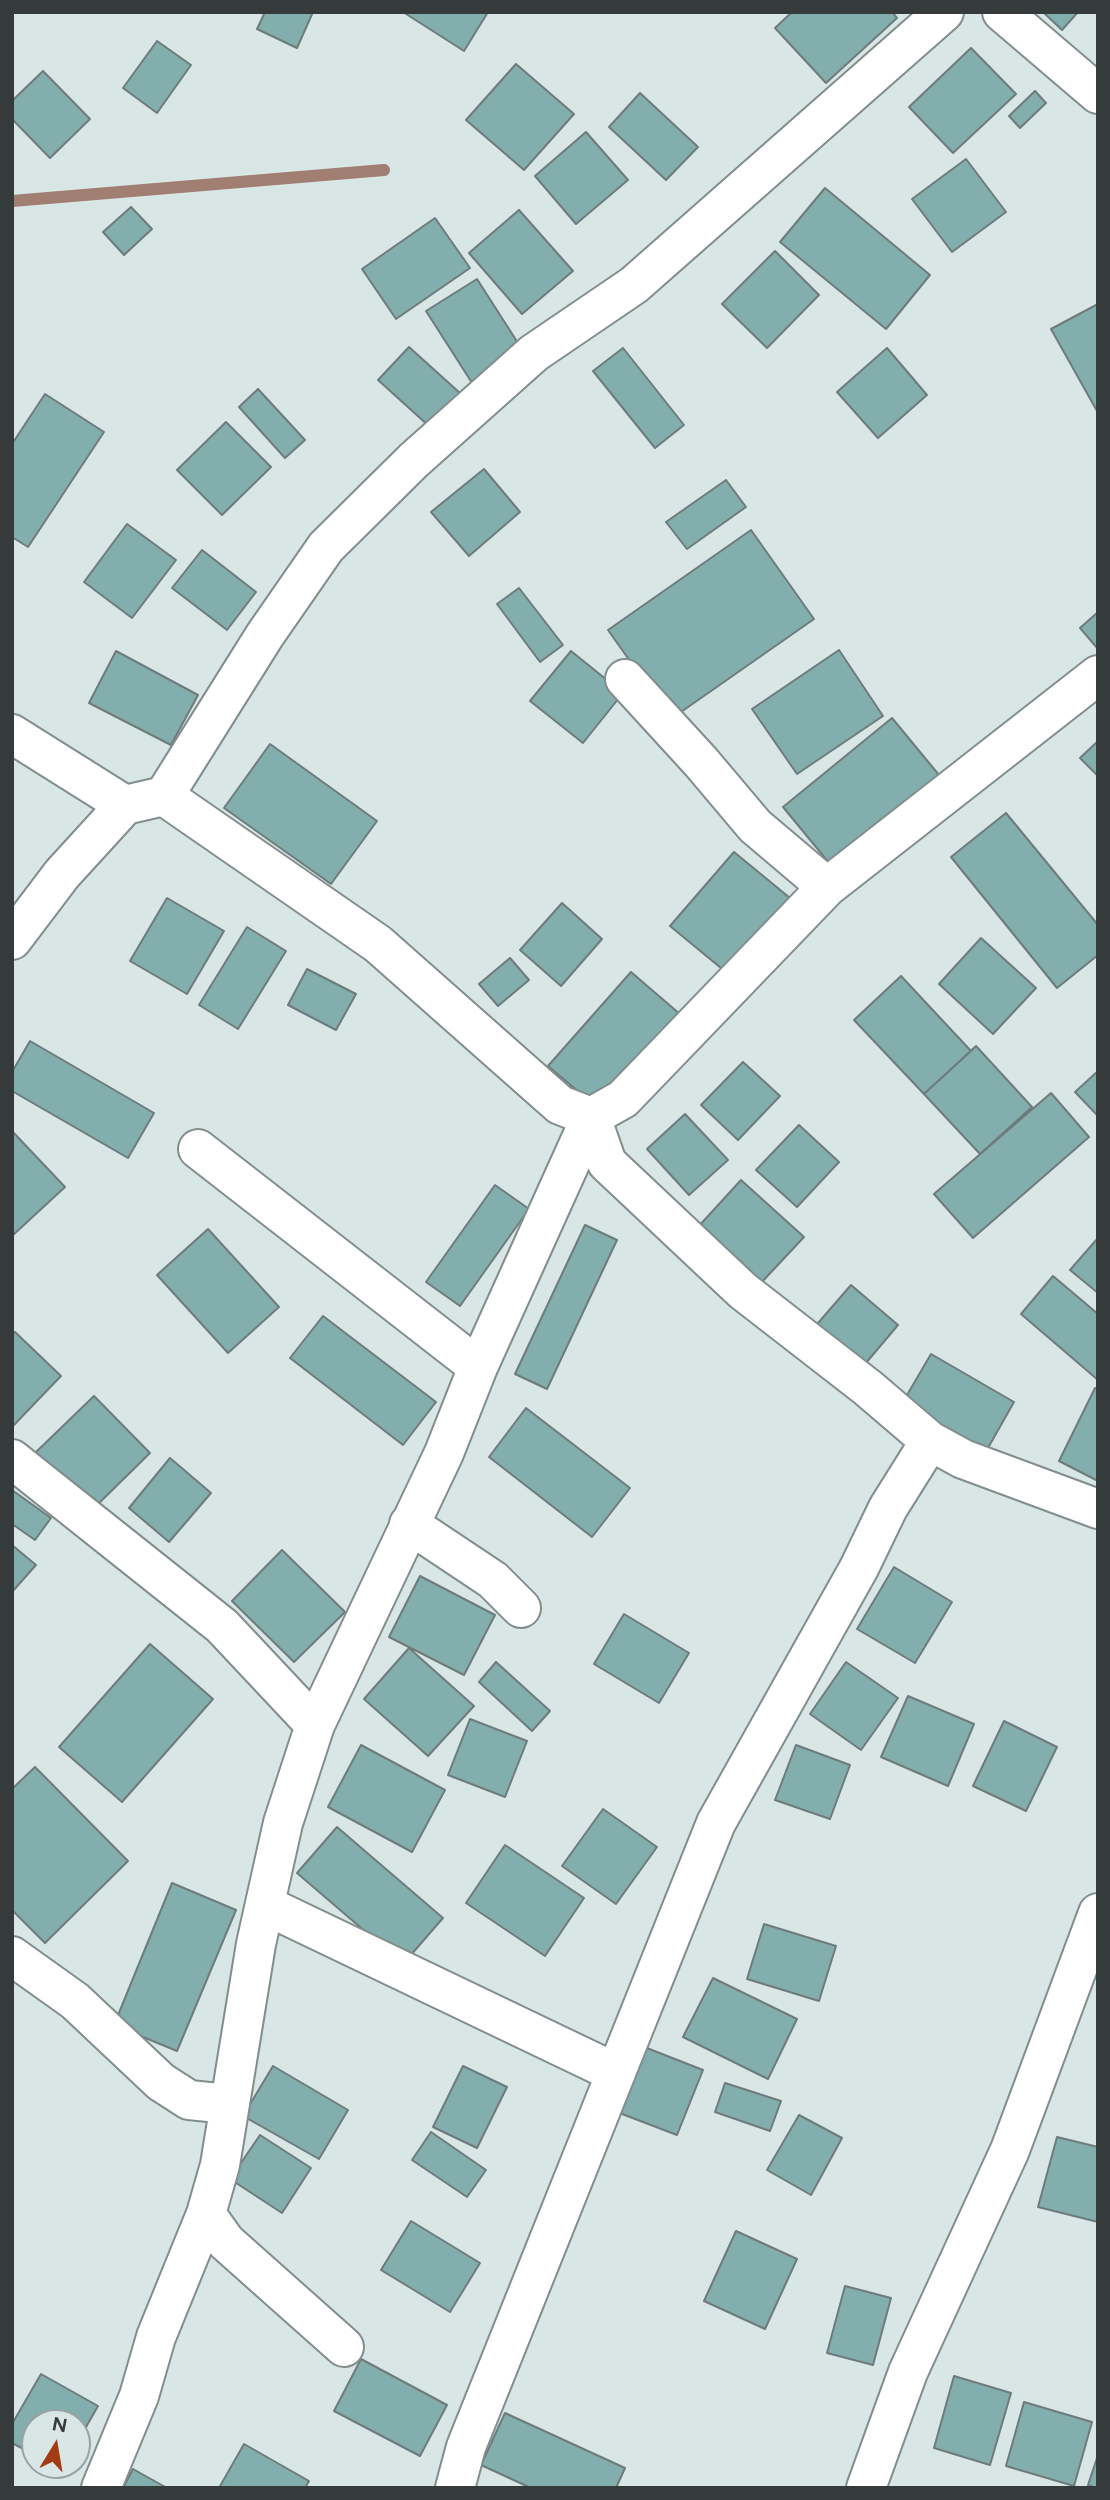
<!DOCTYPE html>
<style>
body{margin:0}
#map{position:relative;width:1110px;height:2500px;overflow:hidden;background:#d9e6e6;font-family:Figtree,sans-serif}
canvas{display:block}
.frame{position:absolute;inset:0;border:14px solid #353b3b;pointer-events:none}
.north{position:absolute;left:21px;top:2409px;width:70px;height:70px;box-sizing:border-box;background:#d9e6e6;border:2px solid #97a2a2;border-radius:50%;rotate:11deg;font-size:19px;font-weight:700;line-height:28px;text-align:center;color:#353b3b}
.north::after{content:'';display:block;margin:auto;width:24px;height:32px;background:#a23c14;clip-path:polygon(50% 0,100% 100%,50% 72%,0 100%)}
</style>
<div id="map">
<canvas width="1110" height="2500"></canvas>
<div class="frame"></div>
<div class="north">N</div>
</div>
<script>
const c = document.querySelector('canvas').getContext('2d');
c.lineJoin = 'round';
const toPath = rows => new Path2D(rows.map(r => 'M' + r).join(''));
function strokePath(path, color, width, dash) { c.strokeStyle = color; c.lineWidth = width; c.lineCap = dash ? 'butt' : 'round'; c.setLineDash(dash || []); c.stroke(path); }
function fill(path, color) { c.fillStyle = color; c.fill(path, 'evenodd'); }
const stream = toPath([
 [12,201,384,170]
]);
const building = toPath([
 [265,12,313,12,297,48,257,29,265,12],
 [403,12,488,12,464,51,403,12],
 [792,12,892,12,897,18,826,83,775,28,792,12],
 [1043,12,1078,12,1062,30,1043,12],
 [157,41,191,65,157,113,123,88,157,41],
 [971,48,1016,94,953,153,909,107,971,48],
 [516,64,574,114,524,170,466,120,516,64],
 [43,71,90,119,50,158,12,119,12,101,43,71],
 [1035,91,1046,103,1020,128,1009,116,1035,91],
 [640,93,698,147,666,180,609,127,640,93],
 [586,132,628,180,576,224,535,176,586,132],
 [966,159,1006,212,952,252,912,199,966,159],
 [825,188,930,275,886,329,780,242,825,188],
 [131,207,152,229,124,255,103,232,131,207],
 [519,210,573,271,522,314,469,253,519,210],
 [435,218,470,268,396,319,362,269,435,218],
 [775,251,819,295,767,348,722,304,775,251],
 [477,279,525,354,474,386,426,311,477,279],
 [1098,304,1098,411,1097,411,1051,329,1098,304],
 [409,347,461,394,430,427,378,380,409,347],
 [623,348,684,425,655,448,593,371,623,348],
 [887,348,927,395,878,438,837,392,887,348],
 [258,389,305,440,285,458,239,407,258,389],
 [45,394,104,432,28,547,12,537,12,444,45,394],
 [226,422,271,467,222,515,177,470,226,422],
 [484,469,520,512,469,556,431,512,484,469],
 [726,480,746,507,687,549,666,522,726,480],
 [127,524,176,560,132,618,84,582,127,524],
 [751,530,814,619,671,719,608,630,751,530],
 [202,550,256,592,227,630,172,588,202,550],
 [519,588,563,645,540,662,497,604,519,588],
 [1098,612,1098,649,1080,628,1098,612],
 [839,650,883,716,797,774,752,709,839,650],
 [116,651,198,695,171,745,89,703,116,651],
 [571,651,623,693,583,743,530,701,571,651],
 [892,718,939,775,830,864,783,807,892,718],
 [1098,741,1098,776,1080,758,1098,741],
 [270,744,377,821,331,884,224,808,270,744],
 [1006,813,1098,925,1098,955,1057,988,951,857,1006,813],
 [734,852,790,898,727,973,670,926,734,852],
 [167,898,224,931,187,994,130,961,167,898],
 [562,903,602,939,561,986,520,950,562,903],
 [247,927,286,951,238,1029,199,1005,247,927],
 [981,938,1036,988,993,1034,939,984,981,938],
 [510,958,529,980,498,1006,479,984,510,958],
 [307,969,356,994,336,1030,288,1005,307,969],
 [631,972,681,1015,599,1109,548,1066,631,972],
 [901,976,971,1051,924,1094,854,1020,901,976],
 [30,1041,154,1113,128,1158,12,1091,12,1072,30,1041],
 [976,1046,1032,1107,980,1154,924,1094,976,1046],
 [743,1062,780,1096,738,1140,701,1105,743,1062],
 [1098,1071,1098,1116,1075,1092,1098,1071],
 [1051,1093,1089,1137,973,1238,934,1194,1051,1093],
 [685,1114,728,1160,689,1195,647,1149,685,1114],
 [799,1125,839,1162,797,1207,756,1170,799,1125],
 [12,1131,65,1187,12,1236,12,1131],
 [741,1180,804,1237,760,1284,698,1227,741,1180],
 [495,1185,529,1209,460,1306,426,1282,495,1185],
 [585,1225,617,1240,547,1389,515,1374,585,1225],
 [208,1229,279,1307,228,1353,157,1275,208,1229],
 [1098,1238,1098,1293,1070,1270,1098,1238],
 [1053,1276,1098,1314,1098,1380,1021,1314,1053,1276],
 [851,1285,898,1325,860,1370,812,1330,851,1285],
 [323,1316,436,1402,403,1445,290,1358,323,1316],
 [15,1332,61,1376,12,1427,12,1335,15,1332],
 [931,1354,1014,1402,984,1455,900,1407,931,1354],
 [1095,1388,1098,1389,1098,1481,1059,1461,1095,1388],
 [94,1396,150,1453,91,1511,34,1454,94,1396],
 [526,1408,630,1488,592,1537,489,1457,526,1408],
 [170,1458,211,1493,169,1542,129,1508,170,1458],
 [12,1490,51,1518,35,1540,12,1524,12,1490],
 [12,1545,36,1565,12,1592,12,1545],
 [282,1550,345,1612,294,1662,232,1601,282,1550],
 [894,1567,952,1602,915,1663,857,1629,894,1567],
 [420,1576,495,1615,464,1675,389,1637,420,1576],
 [624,1614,689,1653,659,1703,594,1664,624,1614],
 [150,1644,213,1699,122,1802,59,1747,150,1644],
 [409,1648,474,1706,428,1756,364,1699,409,1648],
 [496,1662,550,1711,532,1731,479,1682,496,1662],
 [846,1662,898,1698,861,1750,810,1714,846,1662],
 [908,1696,974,1724,948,1786,881,1757,908,1696],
 [470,1719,527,1741,505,1797,448,1775,470,1719],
 [1004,1721,1057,1747,1026,1811,973,1786,1004,1721],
 [361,1745,445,1790,412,1852,328,1807,361,1745],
 [796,1745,850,1765,830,1819,775,1800,796,1745],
 [35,1767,128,1861,45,1943,12,1910,12,1789,35,1767],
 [603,1809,657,1847,616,1904,562,1866,603,1809],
 [337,1827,443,1918,403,1964,297,1873,337,1827],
 [505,1845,584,1898,545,1956,466,1903,505,1845],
 [172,1883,236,1910,177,2051,114,2025,172,1883],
 [764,1924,836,1946,819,2001,747,1979,764,1924],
 [713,1978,797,2019,768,2079,683,2037,713,1978],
 [634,2043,703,2070,677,2135,609,2109,634,2043],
 [273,2066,348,2110,319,2159,243,2116,273,2066],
 [463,2066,507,2087,477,2148,433,2127,463,2066],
 [725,2083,781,2101,770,2131,715,2112,725,2083],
 [799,2115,842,2138,811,2195,767,2170,799,2115],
 [431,2132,486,2170,467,2197,412,2160,431,2132],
 [260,2135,311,2168,282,2213,230,2179,260,2135],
 [1057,2137,1098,2147,1098,2222,1038,2207,1057,2137],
 [411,2221,480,2263,450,2312,381,2270,411,2221],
 [736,2231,797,2259,765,2329,704,2301,736,2231],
 [845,2286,891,2298,873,2365,827,2353,845,2286],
 [361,2359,447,2405,420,2456,334,2411,361,2359],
 [41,2374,98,2406,77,2443,77,2423,35,2423,35,2455,12,2443,12,2424,41,2374],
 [954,2376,1011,2393,990,2465,934,2448,954,2376],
 [1024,2402,1092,2422,1074,2486,1006,2466,1024,2402],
 [505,2413,625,2468,616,2488,531,2488,481,2465,505,2413],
 [244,2444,309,2481,305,2488,219,2488,244,2444],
 [1098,2455,1098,2488,1096,2488,1088,2485,1098,2455],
 [133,2469,167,2488,123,2488,133,2469]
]);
const street = toPath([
 [1002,12,1098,94],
 [625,679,701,762,755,826,827,887],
 [12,734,125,805],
 [164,796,265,635,326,547,414,460,534,353,634,285,944,12],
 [12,940,62,874,125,805,164,796,378,944,560,1105,591,1117,623,1099,827,887,1098,675],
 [591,1117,607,1163,743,1291,868,1388,930,1441,963,1459,1098,1509],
 [198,1149,478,1367],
 [12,1459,222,1626,315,1725],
 [409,1524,493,1580,521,1608],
 [265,1905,616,2073],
 [12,1956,75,2001,161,2082,189,2100,229,2104],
 [344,2347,226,2242,206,2214,220,2165,256,1944,283,1823,315,1725,444,1453,478,1367,591,1117],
 [101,2488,139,2396,156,2337,206,2214],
 [455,2488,466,2447,716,1823,859,1568,888,1508,930,1441],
 [866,2488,908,2372,1010,2150,1098,1913]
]);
strokePath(stream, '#a07e72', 12);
fill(building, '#83aeae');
strokePath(building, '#6f7b7b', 2);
strokePath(street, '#828d8d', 42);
strokePath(street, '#fff', 38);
</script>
